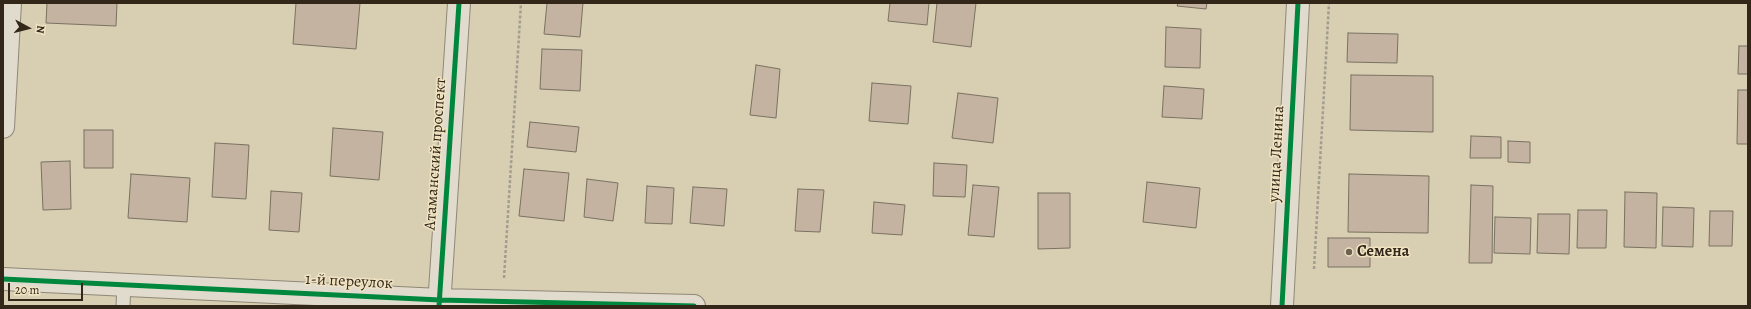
<!DOCTYPE html>
<meta charset="utf-8">
<style>
body{margin:0}
#map{position:relative;width:1751px;height:309px;overflow:hidden;background:#d8ceb2;font-family:Alegreya,serif}
canvas{display:block}
.frame{position:absolute;inset:0;border:4px solid #332719;pointer-events:none}
.north{position:absolute;left:8px;top:8px;width:40px;height:40px;-webkit-text-stroke:3px #f0e4c3;paint-order:stroke;rotate:97deg;font-size:11px;font-weight:700;line-height:16px;text-align:center;color:#332719}
.north::after{content:'';display:block;margin:auto;width:14px;height:18px;background:#332719;clip-path:polygon(50% 0,100% 100%,50% 72%,0 100%)}
.scale{position:absolute;left:8px;top:283px;width:75px;height:18px;box-sizing:border-box;border:2px solid #332719;border-top:0;padding-left:5px;font-size:12px;line-height:14px;white-space:nowrap;color:#332719;-webkit-text-stroke:3px #f0e4c3;paint-order:stroke}
</style>
<div id="map">
<canvas width="1751" height="309"></canvas>
<div class="frame"></div>
<div class="north">N</div>
<div class="scale">20 m</div>
</div>
<script>
const c = document.querySelector('canvas').getContext('2d');
c.lineJoin = 'round';
function fill(path, color) { c.fillStyle = color; c.fill(path, 'evenodd'); }
const toPath = rows => new Path2D(rows.map(r => 'M' + r).join(''));
function strokePath(path, color, width, dash) { c.strokeStyle = color; c.lineWidth = width; c.lineCap = dash ? 'butt' : 'round'; c.setLineDash(dash || []); c.stroke(path); }
function drawText(font, color, halo, rows, align = 'center') {
  c.font = font + ' Alegreya,serif'; c.lineWidth = 3; c.setLineDash([]); c.textBaseline = 'middle'; c.strokeStyle = halo; c.fillStyle = color; for (const [text, x, y, turn = 0] of rows) {
    c.save(); c.translate(x, y); c.rotate((+turn || 0) * Math.PI / 180); c.textAlign = isNaN(turn) ? turn : align; if (halo) c.strokeText(text, 0, 0); c.fillText(text, 0, 0); c.restore();
  }
}
const building = toPath([
 [47,3,117,3,116,26,46,23,47,3],
 [296,3,360,3,356,49,293,44,296,3],
 [547,3,583,3,580,37,544,34,547,3],
 [890,3,929,3,927,25,888,21,890,3],
 [937,3,976,3,971,47,933,42,937,3],
 [1178,3,1207,3,1206,9,1177,6,1178,3],
 [1166,27,1201,29,1200,68,1165,67,1166,27],
 [1348,33,1398,34,1397,63,1347,62,1348,33],
 [1739,46,1748,46,1748,74,1738,74,1739,46],
 [542,49,582,50,580,91,540,89,542,49],
 [756,65,780,69,776,118,750,115,756,65],
 [1351,75,1433,76,1433,132,1350,130,1351,75],
 [872,83,911,86,908,124,869,121,872,83],
 [1164,86,1204,89,1202,119,1162,117,1164,86],
 [1738,90,1748,90,1748,144,1737,144,1738,90],
 [958,93,998,98,993,143,952,138,958,93],
 [530,122,579,127,576,152,527,147,530,122],
 [333,128,383,132,379,180,330,176,333,128],
 [84,130,113,130,113,168,84,168,84,130],
 [1471,136,1501,137,1501,158,1470,158,1471,136],
 [1508,141,1530,142,1530,163,1508,162,1508,141],
 [215,143,249,145,246,199,212,197,215,143],
 [70,161,71,209,43,210,41,162,70,161],
 [934,163,967,165,965,197,933,196,934,163],
 [524,169,569,173,564,221,519,216,524,169],
 [131,174,190,178,187,222,128,218,131,174],
 [1349,174,1429,176,1428,233,1348,232,1349,174],
 [587,179,618,183,613,221,584,217,587,179],
 [1147,182,1200,188,1196,228,1143,222,1147,182],
 [973,185,999,187,994,237,968,235,973,185],
 [1471,185,1493,186,1492,263,1469,263,1471,185],
 [647,186,674,188,672,224,645,223,647,186],
 [693,187,727,189,724,226,690,223,693,187],
 [798,189,824,190,820,232,795,231,798,189],
 [271,191,302,193,299,232,269,230,271,191],
 [1625,192,1657,193,1656,248,1624,247,1625,192],
 [1038,193,1070,193,1070,248,1038,249,1038,193],
 [874,202,905,205,902,235,872,233,874,202],
 [1663,207,1694,208,1693,247,1662,246,1663,207],
 [1578,210,1607,210,1606,248,1577,248,1578,210],
 [1710,211,1733,211,1732,246,1709,246,1710,211],
 [1538,214,1570,214,1569,254,1537,253,1538,214],
 [1495,217,1531,218,1530,254,1494,253,1495,217],
 [1328,238,1370,238,1370,267,1328,267,1328,238]
]);
const path = toPath([
 [1314,269,1329,3],
 [504,278,521,3]
]);
const service = toPath([
 [123,306,124,284]
]);
const minor = toPath([
 [3,127,10,3],
 [3,279,440,300,694,306],
 [439,306,459,3],
 [1282,306,1298,3]
]);
const cycleway = toPath([
 [3,279,440,300,694,306],
 [439,306,459,3],
 [1282,306,1298,3]
]);
const markers = [
 [1349,252,4,"#6d614f"]
];
const streetNames = [
 ["Атаманский проспект",436,154,-86],
 ["улица Ленина",1277,154,-87],
 ["1-й переулок",349,282,3]
];
const poiNames = [
 ["Семена",1357,252]
];
fill(building, '#c3b3a0');
strokePath(building, '#797262', 1);
strokePath(service, '#8f8877', 15);
strokePath(minor, '#8f8877', 24);
strokePath(path, '#a29d91', 2.5, [3, 2]);
strokePath(service, '#e0dbcd', 13);
strokePath(minor, '#e0dbcd', 22);
strokePath(cycleway, '#00873e', 5);
for (const [x, y, r, color] of markers) { const dot = new Path2D(); dot.arc(x, y, r, 0, 2 * Math.PI); c.fillStyle = color; c.fill(dot); strokePath(dot, '#f0e4c3', 1.5); }
drawText('16px', '#332719', '#f0e4c3', streetNames);
drawText('bold 16px', '#332719', '#f0e4c3', poiNames, 'left');
</script>
